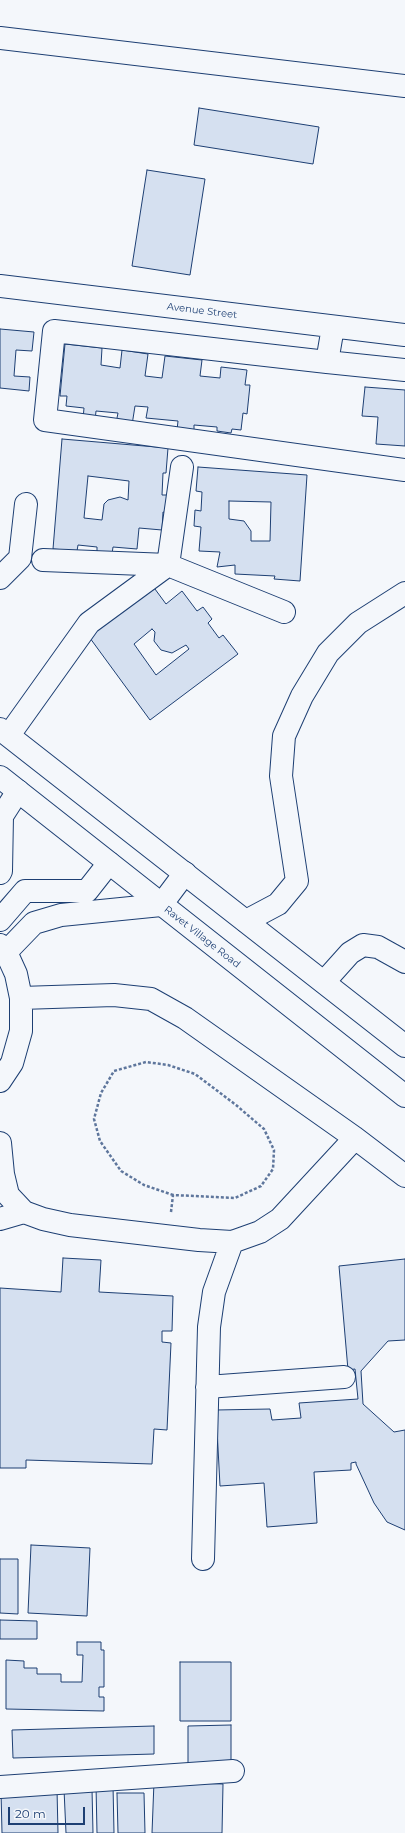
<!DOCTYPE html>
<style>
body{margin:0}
#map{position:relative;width:405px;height:1833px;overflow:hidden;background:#f4f7fb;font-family:Montserrat,sans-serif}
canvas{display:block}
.scale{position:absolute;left:8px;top:1807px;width:77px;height:18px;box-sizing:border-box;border:2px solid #1d3f73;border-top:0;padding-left:5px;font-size:12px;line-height:14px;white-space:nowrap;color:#1d3f73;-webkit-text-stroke:3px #f4f7fb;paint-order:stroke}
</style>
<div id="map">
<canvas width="405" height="1833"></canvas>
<div class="scale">20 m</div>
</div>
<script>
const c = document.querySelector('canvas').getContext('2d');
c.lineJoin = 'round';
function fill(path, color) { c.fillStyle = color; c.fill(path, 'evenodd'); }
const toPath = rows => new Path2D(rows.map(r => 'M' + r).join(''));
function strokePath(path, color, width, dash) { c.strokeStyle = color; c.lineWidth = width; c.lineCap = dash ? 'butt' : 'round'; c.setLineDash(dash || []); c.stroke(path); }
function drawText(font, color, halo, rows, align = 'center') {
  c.font = font + ' Montserrat,sans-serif'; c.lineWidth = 3; c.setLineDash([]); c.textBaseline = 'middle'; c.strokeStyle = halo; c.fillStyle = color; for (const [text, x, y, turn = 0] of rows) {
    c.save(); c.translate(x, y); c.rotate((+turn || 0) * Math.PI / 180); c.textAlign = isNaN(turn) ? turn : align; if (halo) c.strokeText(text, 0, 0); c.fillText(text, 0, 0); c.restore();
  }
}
const building = toPath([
 [199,108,319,127,313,164,194,145,199,108],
 [147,170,205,179,190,275,132,266,147,170],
 [0,329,34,332,32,351,16,350,14,376,30,377,29,391,0,388,0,329],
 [65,344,102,348,101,365,120,368,122,350,148,354,145,376,162,378,165,356,202,360,200,376,220,378,221,367,247,370,245,385,250,385,247,414,243,413,241,430,232,429,231,433,217,431,217,427,194,425,194,432,177,430,178,421,146,418,148,407,135,406,132,425,116,423,118,413,96,411,95,421,83,419,84,408,66,406,67,396,60,396,65,344],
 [365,387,405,390,405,446,376,444,378,417,362,416,365,387],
 [62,439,168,448,166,473,163,473,162,495,168,495,167,513,163,512,162,530,139,528,137,549,113,547,112,554,97,553,97,547,78,545,77,551,53,549,62,439],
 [88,476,129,481,128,500,120,497,108,500,104,504,102,520,84,518,88,476],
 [198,467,307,475,300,581,274,579,275,576,235,574,235,565,217,567,220,552,199,551,201,527,194,526,195,510,201,511,202,492,196,491,198,467],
 [229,501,271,502,270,541,251,541,251,531,244,521,229,519,229,501],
 [152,585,166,604,182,591,197,611,203,607,212,619,208,623,219,638,223,635,238,654,150,720,87,634,152,585],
 [152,629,155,632,154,641,161,650,172,653,186,645,189,649,156,675,134,644,152,629],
 [63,1258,101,1260,99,1292,173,1296,172,1331,162,1331,162,1342,171,1343,167,1430,154,1429,152,1464,26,1460,26,1468,0,1468,0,1288,61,1292,63,1258],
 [405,1259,405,1340,388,1341,361,1371,363,1404,394,1432,405,1430,405,1530,387,1522,374,1503,356,1464,356,1462,351,1463,351,1470,314,1472,317,1523,267,1527,264,1483,220,1486,216,1410,270,1409,272,1420,301,1418,299,1403,358,1399,355,1369,348,1370,339,1266,405,1259],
 [31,1545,90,1548,87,1616,28,1613,31,1545],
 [0,1559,18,1559,18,1614,0,1613,0,1559],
 [0,1620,37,1621,37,1639,0,1639,0,1620],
 [77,1642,101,1642,101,1650,104,1650,104,1687,99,1687,99,1697,104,1697,104,1711,6,1709,6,1660,24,1661,24,1668,37,1668,37,1674,61,1674,61,1682,82,1682,83,1655,77,1655,77,1642],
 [180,1662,231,1662,231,1721,180,1721,180,1662],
 [231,1725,231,1767,188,1767,188,1726,231,1725],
 [154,1726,154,1754,13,1758,12,1730,154,1726],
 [154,1782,223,1784,222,1833,152,1833,154,1782],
 [96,1785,113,1785,114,1833,97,1833,96,1785],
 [57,1789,58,1833,2,1833,1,1791,57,1789],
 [64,1789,92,1789,93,1833,66,1833,64,1789],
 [117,1793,144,1793,145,1833,118,1833,117,1793]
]);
const path = toPath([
 [171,1212,173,1195,235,1198,261,1186,273,1169,274,1150,264,1129,236,1105,195,1074,168,1065,146,1062,114,1071,101,1093,94,1119,100,1141,121,1171,144,1185,173,1195]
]);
const minor = toPath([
 [0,38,405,86],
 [0,286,405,335],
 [333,327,327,362,54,331,45,420,405,470],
 [327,362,405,370],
 [43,560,168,565,284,612],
 [0,578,20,558,26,504],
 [9,735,89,623,168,565,182,467],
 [0,873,1,871,2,816,18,791],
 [0,920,25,891,87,891,109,863],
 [246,921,278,904,297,881,281,776,284,736,302,696,328,653,358,623,405,593],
 [0,945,6,952,16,974,21,998,21,1031,12,1063,0,1081],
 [6,952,34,923,61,915,161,905,185,873],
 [324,982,350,953,363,945,378,947,405,962],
 [21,998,114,995,151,999,185,1018,355,1138,405,1176],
 [0,1143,3,1174,8,1195,24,1212,43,1219,70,1225,199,1240,232,1242,260,1232,280,1219,355,1138],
 [0,1219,24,1212],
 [207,1387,344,1377],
 [203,1559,209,1327,214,1292,232,1242],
 [0,1787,233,1771]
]);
const major = toPath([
 [0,729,405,1046],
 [0,777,405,1096]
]);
const streetNames = [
 ["Avenue Street",202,311,7],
 ["Ravet Village Road",202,937,38]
];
fill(building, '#d5e0f0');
strokePath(building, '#1d3f73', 1);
strokePath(minor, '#1d3f73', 24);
strokePath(major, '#1d3f73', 24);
strokePath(path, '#5e769c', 2.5, [3, 2]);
strokePath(minor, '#f4f7fb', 22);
strokePath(major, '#f4f7fb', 22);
drawText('10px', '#1d3f73', '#f4f7fb', streetNames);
</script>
